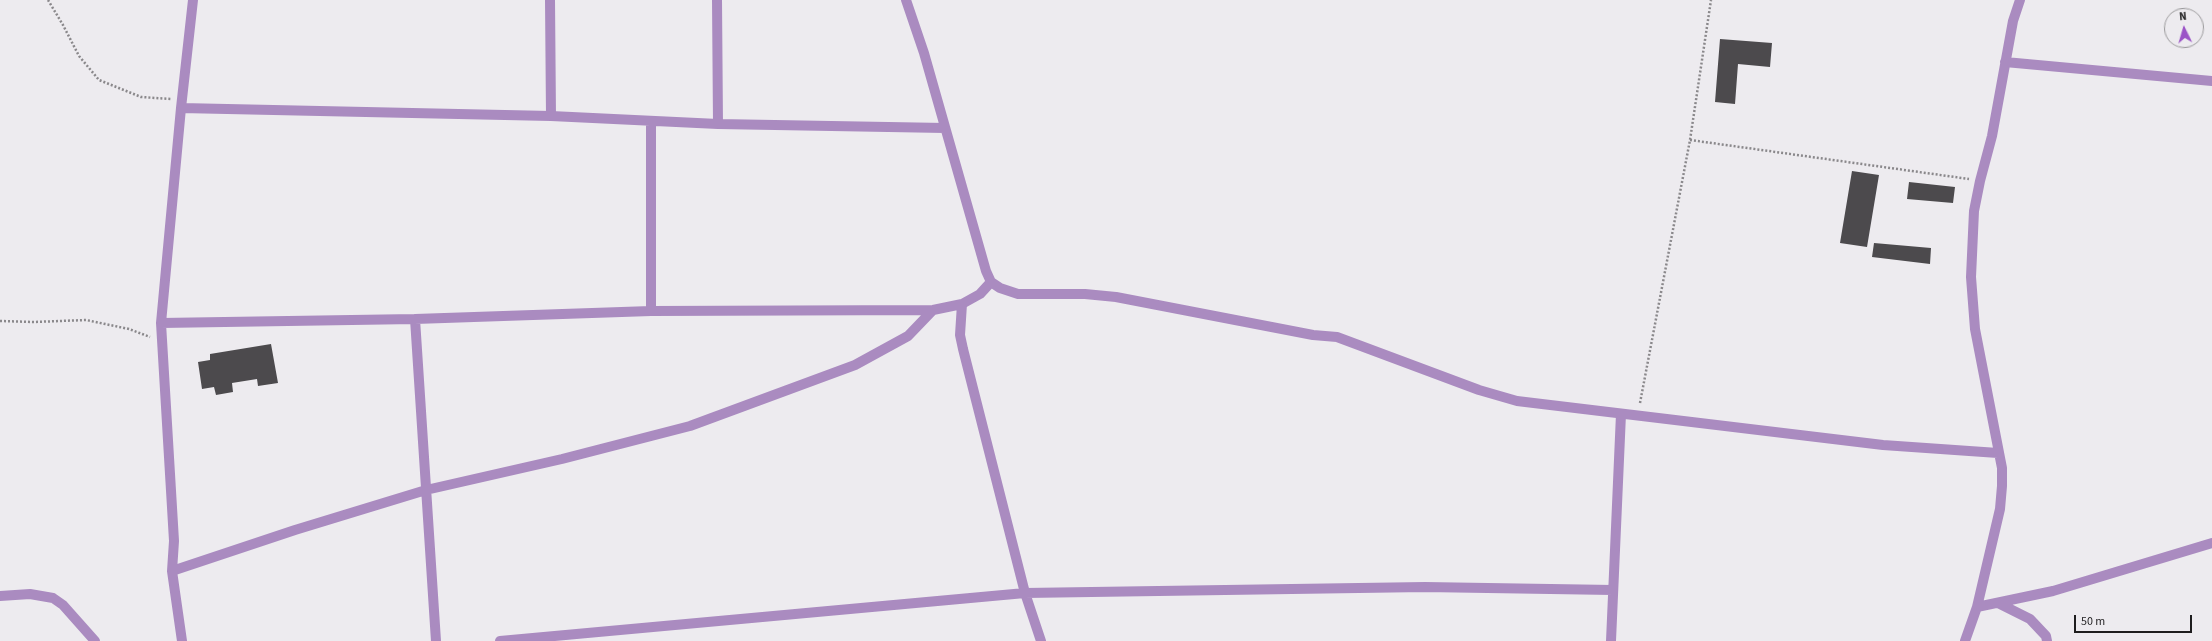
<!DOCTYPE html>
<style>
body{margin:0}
#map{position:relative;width:2212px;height:641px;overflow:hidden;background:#edebef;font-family:"Source Sans 3",sans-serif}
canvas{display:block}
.north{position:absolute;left:2164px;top:8px;width:40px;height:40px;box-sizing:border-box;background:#edebef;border:1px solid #9a999b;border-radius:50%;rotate:355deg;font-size:11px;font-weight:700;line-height:16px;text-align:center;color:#1e1d1e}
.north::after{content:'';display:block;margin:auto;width:14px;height:18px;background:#9b53c7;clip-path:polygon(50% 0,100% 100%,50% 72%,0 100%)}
.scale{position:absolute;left:2074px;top:615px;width:118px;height:18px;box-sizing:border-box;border:2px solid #1e1d1e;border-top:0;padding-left:5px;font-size:12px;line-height:14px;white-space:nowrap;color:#1e1d1e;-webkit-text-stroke:3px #edebef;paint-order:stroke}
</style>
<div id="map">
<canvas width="2212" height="641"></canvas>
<div class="north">N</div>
<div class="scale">50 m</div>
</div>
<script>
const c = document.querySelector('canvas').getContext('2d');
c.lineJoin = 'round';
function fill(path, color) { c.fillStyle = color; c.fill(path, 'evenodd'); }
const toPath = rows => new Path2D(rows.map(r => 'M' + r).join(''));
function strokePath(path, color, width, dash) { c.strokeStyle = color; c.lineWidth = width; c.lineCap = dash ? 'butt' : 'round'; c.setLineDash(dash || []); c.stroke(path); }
const building = toPath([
 [1720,39,1772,43,1770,67,1738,64,1735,104,1715,102],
 [1852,171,1879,175,1867,247,1840,243],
 [1909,182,1955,187,1953,203,1907,199],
 [1874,243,1931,248,1930,264,1872,257],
 [271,344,278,383,258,386,257,379,232,383,233,392,216,395,214,387,202,389,198,362,210,360,210,354]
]);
const path = toPath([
 [48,0,63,25,79,56,99,80,141,97,171,99],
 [1690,140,1969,179],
 [0,321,34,322,86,320,129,329,150,337],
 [1640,403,1690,140,1711,0]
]);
const minor = toPath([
 [550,0,551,116],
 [717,0,718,124],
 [906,0,924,53,986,271,991,282,1000,288,1018,294,1085,294,1116,297,1313,335,1337,337,1479,390,1517,401,1883,445,1998,453],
 [2005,62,2212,81],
 [181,108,551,116,718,124,945,128],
 [651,121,651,311],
 [962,304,960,335,963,349,1025,593,1041,641],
 [415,319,436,641],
 [161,323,415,319,651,311,933,310,962,304,980,294,991,282],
 [172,571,295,530,426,490,562,459,690,426,855,365,908,336,933,310],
 [0,596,30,594,53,598,63,605,95,641],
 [1998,603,2030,619,2046,636,2047,641],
 [1977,607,2053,591,2212,543],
 [182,641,172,571,174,541,161,323,181,108,193,0],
 [500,641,1025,593,1425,587,1613,590],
 [1611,641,1621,414],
 [1965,641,1977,607,2000,509,2002,486,2002,468,1975,329,1971,277,1974,211,1980,181,1992,136,2013,21,2020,0]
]);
fill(building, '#4c4a4d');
strokePath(path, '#8a888b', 2.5, [2, 2]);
strokePath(minor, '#aa8bc0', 10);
</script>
